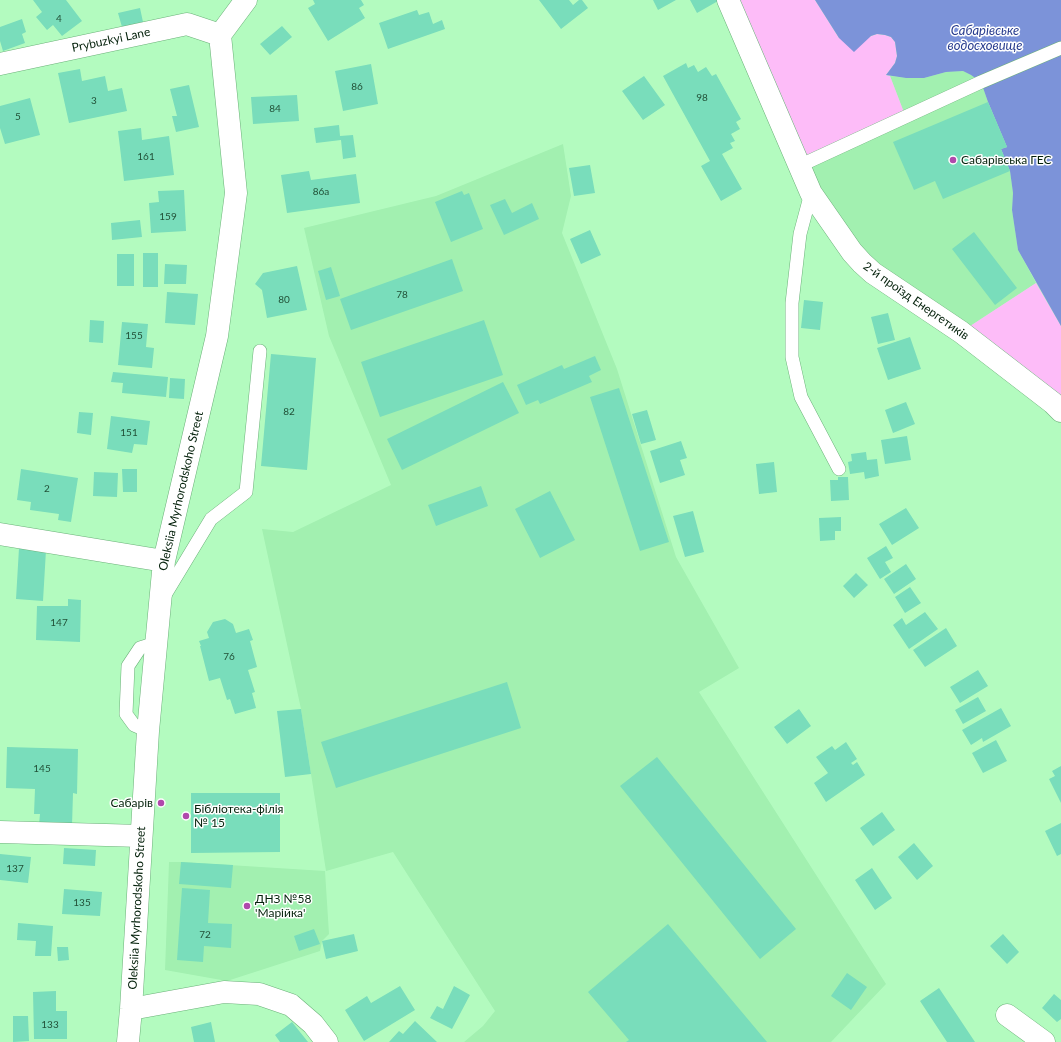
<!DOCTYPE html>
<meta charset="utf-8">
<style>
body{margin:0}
canvas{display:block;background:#b3fbbf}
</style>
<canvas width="1061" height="1042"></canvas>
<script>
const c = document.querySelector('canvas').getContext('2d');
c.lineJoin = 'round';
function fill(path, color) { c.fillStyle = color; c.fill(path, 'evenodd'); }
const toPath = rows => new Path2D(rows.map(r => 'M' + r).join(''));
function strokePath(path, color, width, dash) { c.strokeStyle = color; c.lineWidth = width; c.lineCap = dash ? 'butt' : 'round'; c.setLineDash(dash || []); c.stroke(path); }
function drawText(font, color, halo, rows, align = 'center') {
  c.font = font + ' Lato,sans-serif'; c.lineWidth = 3; c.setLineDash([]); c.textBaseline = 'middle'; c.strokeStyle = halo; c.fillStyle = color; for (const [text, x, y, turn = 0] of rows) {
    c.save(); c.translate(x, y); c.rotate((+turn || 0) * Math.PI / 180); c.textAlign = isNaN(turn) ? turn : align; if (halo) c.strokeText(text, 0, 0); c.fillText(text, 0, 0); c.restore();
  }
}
const built = toPath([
 [963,71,971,75,981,82,988,102,1007,147,1001,150,1010,171,1013,193,1012,210,1018,250,1036,283,961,332,873,273,799,166,905,115,890,76,906,78,924,78,946,72],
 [563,144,571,196,562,233,617,369,676,557,739,668,699,692,886,984,831,1042,464,1042,483,1026,495,1011,393,852,326,871,301,709,262,529,293,532,391,485,329,336,304,228,436,196],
 [169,862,181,862,325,871,329,934,322,941,320,951,227,981,165,970]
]);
const green = toPath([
 [735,0,815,0,839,38,863,42,871,36,877,34,885,35,891,37,895,42,897,56,895,63,886,75,890,76,905,115,798,163],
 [1036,283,1061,326,1061,411,961,332]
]);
const water = toPath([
 [815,0,1061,0,1061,326,1018,250,1012,210,1013,193,1010,171,1001,149,1007,147,988,102,981,82,971,75,963,71,946,72,924,78,906,78,886,75,895,63,897,56,895,42,891,37,885,35,877,34,871,36,854,52,839,38]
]);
const building = toPath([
 [33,0,66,0,82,21,62,36,53,25,47,30,36,17,42,12],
 [313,0,361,0,364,5,359,8,365,18,328,41,308,8,315,4],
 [539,0,569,0,573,5,579,0,582,0,588,8,561,29],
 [653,0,676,0,658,10],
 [690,0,717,0,718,1,697,13],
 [140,8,143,22,122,27,118,13],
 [417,10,419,15,429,12,433,24,442,20,445,29,388,49,379,23],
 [22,19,26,32,22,34,25,43,3,51,0,41,0,27],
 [282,26,292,37,270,55,260,44],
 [686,63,688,68,694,65,698,72,706,67,712,76,716,74,741,119,736,122,740,129,731,134,735,141,730,143,733,148,722,154,742,189,721,201,701,166,710,161,663,76],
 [371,64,378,104,343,111,335,71],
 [80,69,82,81,105,76,108,91,122,88,127,111,69,123,58,73],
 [644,76,665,105,643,120,622,91],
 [189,85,199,127,176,132,172,116,177,116,170,89],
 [297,95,299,121,253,124,251,97],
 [30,98,40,135,5,144,0,128,0,106],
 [988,102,1007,147,1001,149,1010,171,943,199,935,181,914,190,893,142],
 [339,125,340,136,353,135,356,157,343,159,341,140,316,143,314,128],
 [141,128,142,140,169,136,174,175,124,181,118,131],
 [590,165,595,193,574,196,569,168],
 [309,171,311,180,356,174,360,203,287,213,281,175],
 [184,190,186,231,151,233,149,203,159,202,158,191],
 [462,191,464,195,469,193,483,229,451,242,435,202],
 [505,199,512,213,532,203,539,219,504,235,490,205],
 [140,220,142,237,112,240,111,223],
 [590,230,601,255,581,264,570,239],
 [974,232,1017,288,995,305,952,249],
 [143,253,158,253,158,287,143,287],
 [117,254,134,254,134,286,117,286],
 [452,259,463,291,351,330,340,299],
 [165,264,187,265,186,284,164,284],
 [297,266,307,310,267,318,262,290,255,284,263,273],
 [331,267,340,296,326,300,318,271],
 [167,292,198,294,195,325,165,323],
 [804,300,823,302,820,330,801,328],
 [888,313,895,340,878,344,871,317],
 [90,320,104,321,103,343,89,342],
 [484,320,503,375,380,417,361,362],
 [122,322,148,324,146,347,154,348,152,368,118,365],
 [910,337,921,369,888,380,877,348],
 [271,354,316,358,307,470,261,466],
 [595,356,601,370,589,376,592,382,540,404,538,400,526,405,517,385,562,365,564,369],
 [113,372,168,377,166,397,122,393,123,383,111,382],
 [170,378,185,379,184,399,169,398],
 [503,382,519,413,402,470,387,439],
 [619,388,669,542,640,551,590,397],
 [906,402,915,424,893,433,885,410],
 [647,410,656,440,641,444,632,414],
 [79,412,93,413,91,435,77,433],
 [111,416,150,421,147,445,134,444,132,453,107,449],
 [907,436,911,460,885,464,881,440],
 [681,441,687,458,680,460,685,475,660,483,650,451],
 [866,452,867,460,877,459,879,476,865,479,864,472,850,474,848,462,852,461,851,454],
 [774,462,777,492,759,494,756,464],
 [21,469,78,478,71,522,58,520,59,514,30,510,31,502,17,500],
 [122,469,137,469,137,492,123,492],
 [94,472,118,473,117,497,93,496],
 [838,477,848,477,849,500,831,501,830,480,838,480],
 [481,486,488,506,436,526,428,505],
 [550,491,575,540,540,558,515,509],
 [906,508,919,528,892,545,879,524],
 [693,511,704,552,685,557,673,516],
 [841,517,841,531,835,531,835,540,820,541,819,518],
 [886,546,893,558,885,562,891,572,880,579,867,558],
 [19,548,46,550,43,601,16,599],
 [906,564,916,579,894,594,884,579],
 [856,573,868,585,854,598,843,586],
 [910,587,921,603,905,613,895,597],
 [68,599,81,600,80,642,36,640,37,606,68,606],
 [925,612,938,629,909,649,893,625,902,618,906,625],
 [225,619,233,624,236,633,249,629,253,640,250,641,257,667,248,670,255,692,252,693,256,708,235,714,230,699,227,700,220,678,209,681,200,646,201,646,199,641,209,638,207,632,213,622],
 [946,628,957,646,925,667,913,650],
 [978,670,988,686,960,703,950,687],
 [507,682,521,728,336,788,321,742],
 [978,697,986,711,963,724,955,710],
 [1001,708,1011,726,983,742,982,738,971,745,962,730],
 [301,709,311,774,285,777,277,711],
 [799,709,811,726,787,744,774,727],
 [996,740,1007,761,983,773,972,753],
 [846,742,857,759,851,763,853,765,857,762,865,775,826,802,814,783,828,773,816,757,832,746,835,750],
 [7,747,78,749,77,794,73,793,72,826,39,825,40,814,34,814,35,789,6,788],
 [657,757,796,929,760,959,620,786],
 [1061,766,1061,803,1049,779,1055,776,1052,771],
 [191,793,280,793,280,852,191,853],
 [882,812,895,830,873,846,860,828],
 [1061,823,1061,854,1057,856,1045,831],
 [914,843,933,866,917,880,898,857],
 [64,848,96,850,95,866,63,864],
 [0,854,31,857,28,883,0,880],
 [181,862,233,865,231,888,179,884],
 [872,868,892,898,875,910,855,880],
 [182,888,210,890,208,923,232,924,231,948,204,946,203,962,177,960],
 [64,889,102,892,100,916,62,914],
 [18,923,53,926,51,956,35,956,36,941,17,940],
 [668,924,767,1042,626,1042,629,1040,588,992],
 [314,929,320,944,299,951,294,936],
 [354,934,358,951,326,959,322,941],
 [1003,934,1019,952,1007,964,990,946],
 [57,947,68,947,69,960,58,961],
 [847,973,867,987,851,1010,831,996],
 [400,986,415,1010,364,1041,345,1010,367,996,371,1003],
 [454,986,470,995,452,1029,430,1018,437,1006,443,1009],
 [939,988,975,1042,947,1042,920,1001],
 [56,991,56,1011,67,1011,67,1039,34,1039,33,992],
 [1054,994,1061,1000,1061,1019,1057,1022,1042,1008],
 [13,1016,28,1016,29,1041,13,1042],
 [415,1021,437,1042,389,1042,399,1031,403,1034],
 [211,1022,215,1042,194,1042,191,1027],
 [292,1022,308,1042,280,1042,275,1035]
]);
const service = toPath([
 [799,166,981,82,1061,48],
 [811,193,800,234,792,303,792,357,801,397,839,469],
 [165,595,211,519,246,492,260,351],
 [148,731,134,725,126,714,128,666,140,648,156,643]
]);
const minor = toPath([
 [728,0,811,193,852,252,862,263,873,273,961,332,1053,403,1061,411],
 [0,64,187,24,220,35],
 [0,534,164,561],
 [0,832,141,836],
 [131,1009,224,992,259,994,291,1005,313,1024,327,1042],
 [1007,1015,1044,1042],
 [128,1042,131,1009,148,731,164,561,217,336,236,193,220,35,246,0]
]);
const markers = [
 [953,160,4,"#b049ac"],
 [161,803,4,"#b049ac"],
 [186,816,4,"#b049ac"],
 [247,906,4,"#b049ac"]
];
const numberNames = [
 ["4",59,19],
 ["86",357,87],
 ["98",702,98],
 ["3",94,101],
 ["84",275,109],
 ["5",18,117],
 ["161",146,157],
 ["86а",321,192],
 ["159",168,217],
 ["78",402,295],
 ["80",284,300],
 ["155",134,336],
 ["82",289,412],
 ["151",129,433],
 ["2",47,489],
 ["147",59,623],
 ["76",229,657],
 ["145",42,769],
 ["137",15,869],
 ["135",82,903],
 ["72",205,935],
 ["133",50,1025]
];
const streetNames = [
 ["Prybuzkyi Lane",111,40,-12],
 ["2-й проїзд Енергетиків",916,301,35],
 ["Oleksiia Myrhorodskoho Street",181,491,-77],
 ["Oleksiia Myrhorodskoho Street",137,908,-87]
];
const poiNames = [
 ["Сабарівська ГЕС",961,160],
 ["Сабарів",153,803,"right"],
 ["Бібліотека-філія",194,809],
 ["№ 15",194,823],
 ["ДНЗ №58",255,899],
 ["'Марійка'",255,913]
];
const waterNames = [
 ["Сабарівське",985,31],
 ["водосховище",985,46]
];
fill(built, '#a2f0b0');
fill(green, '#fdbcf8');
fill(water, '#7c93d9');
fill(building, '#79ddbb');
strokePath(service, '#6bb179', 14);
strokePath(minor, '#6bb179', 23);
strokePath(service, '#fff', 13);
strokePath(minor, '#fff', 22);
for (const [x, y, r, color] of markers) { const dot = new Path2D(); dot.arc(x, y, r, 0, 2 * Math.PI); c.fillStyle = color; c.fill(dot); strokePath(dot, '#fff', 1.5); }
drawText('10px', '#215037', null, numberNames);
drawText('12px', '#04210b', '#fff', streetNames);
drawText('12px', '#04210b', '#fff', poiNames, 'left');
drawText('italic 13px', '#293d8f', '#fff', waterNames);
</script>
